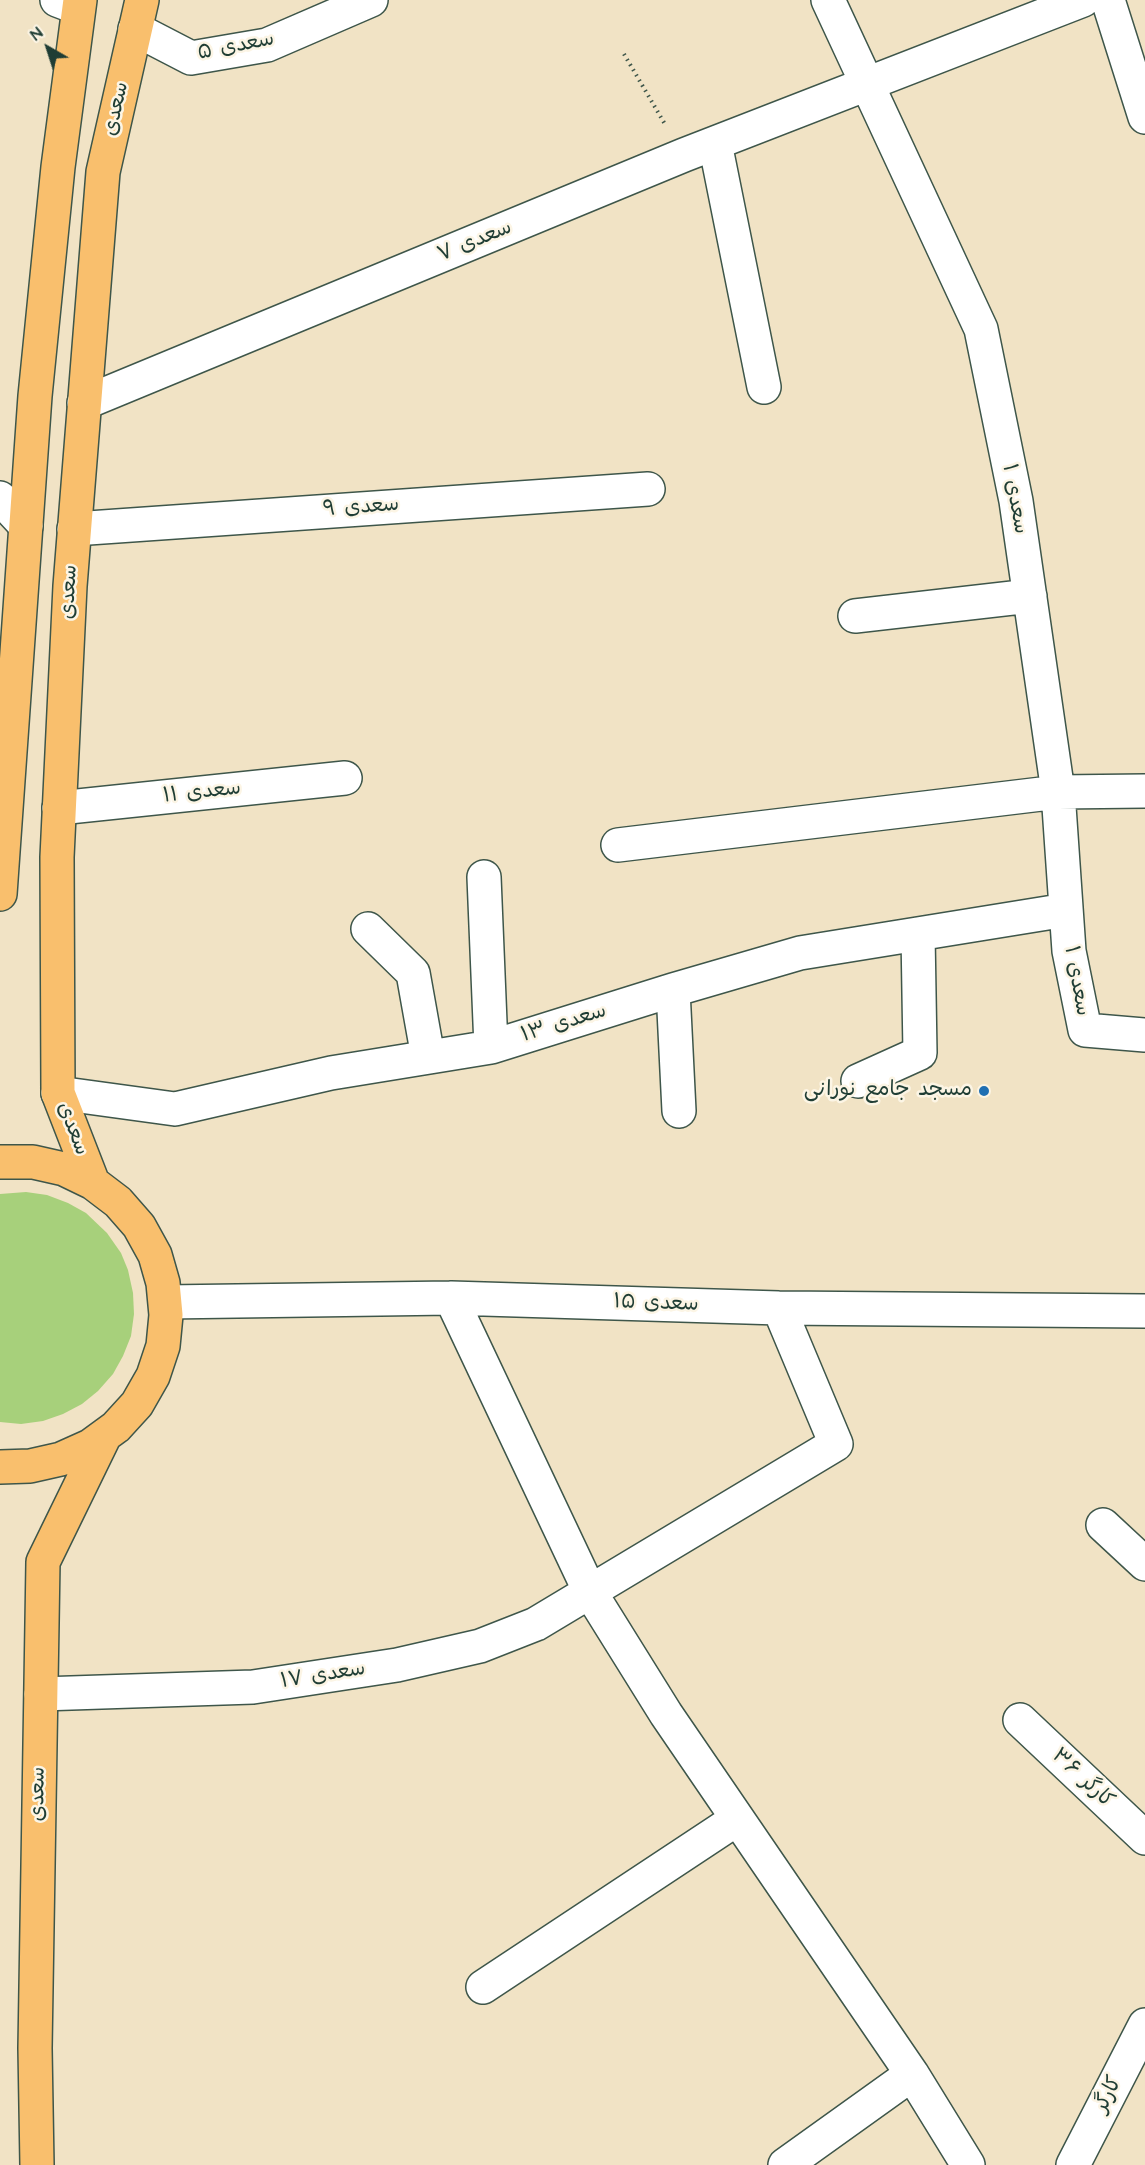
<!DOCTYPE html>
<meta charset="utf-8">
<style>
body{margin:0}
#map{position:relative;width:1145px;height:2165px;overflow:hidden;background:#f1e3c5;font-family:"Architects Daughter",sans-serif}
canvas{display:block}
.north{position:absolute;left:18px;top:18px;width:60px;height:60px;-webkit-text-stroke:4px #fcf5e5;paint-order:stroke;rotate:321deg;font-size:16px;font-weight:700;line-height:24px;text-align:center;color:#1f3d34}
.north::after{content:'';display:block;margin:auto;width:21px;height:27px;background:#1f3d34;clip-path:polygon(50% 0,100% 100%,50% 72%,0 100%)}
</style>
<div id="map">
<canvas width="1145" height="2165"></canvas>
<div class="north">N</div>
</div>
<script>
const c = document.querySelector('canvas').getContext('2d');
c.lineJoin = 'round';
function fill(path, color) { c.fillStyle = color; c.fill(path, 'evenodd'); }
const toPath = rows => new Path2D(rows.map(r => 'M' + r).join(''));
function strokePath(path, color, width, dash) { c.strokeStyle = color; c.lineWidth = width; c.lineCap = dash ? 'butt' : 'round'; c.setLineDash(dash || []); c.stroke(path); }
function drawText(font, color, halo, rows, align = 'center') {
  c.font = font + ' "Architects Daughter","Playpen Sans Arabic",sans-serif'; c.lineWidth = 5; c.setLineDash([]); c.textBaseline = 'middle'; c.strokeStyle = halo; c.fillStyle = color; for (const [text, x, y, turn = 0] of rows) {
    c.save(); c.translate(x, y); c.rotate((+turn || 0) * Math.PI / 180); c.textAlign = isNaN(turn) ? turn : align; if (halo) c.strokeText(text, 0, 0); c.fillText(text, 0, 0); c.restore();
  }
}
const green = toPath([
 [26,1192,47,1195,68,1203,86,1213,107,1233,121,1253,128,1270,133,1293,134,1314,131,1336,123,1356,113,1374,98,1391,82,1404,63,1414,43,1421,21,1424,0,1422,0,1194]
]);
const path = toPath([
 [624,54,666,126]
]);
const minor = toPath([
 [57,0,78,8],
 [828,0,981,329,1016,501,1058,792,1069,951,1085,1030,1145,1035],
 [1108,0,1145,117],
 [135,29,191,58,267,45,371,0],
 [715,143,764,387],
 [84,403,684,155,1083,0],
 [0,498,26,526],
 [74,529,648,489],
 [855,616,1030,596],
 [59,808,345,778],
 [618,845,1058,792,1145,791],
 [484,877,491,1047],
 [368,929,413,973,428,1057],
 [673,990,679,1111],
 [858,1081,920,1053,918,934],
 [58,1093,175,1109,331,1073,491,1047,673,990,800,953,1066,910],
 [451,1298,590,1592,666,1714,912,2074,968,2165],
 [166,1302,451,1298,779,1308,1145,1311],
 [1103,1525,1145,1564],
 [41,1694,253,1687,397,1665,480,1646,536,1624,836,1444,779,1308],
 [1020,1720,1145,1838],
 [483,1987,737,1819],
 [785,2165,912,2074],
 [1073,2165,1145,2025]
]);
const major = toPath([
 [0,894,35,396,58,167,80,0],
 [0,1162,33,1162,64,1169,93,1183,118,1202,139,1226,155,1255,163,1283,166,1315,163,1346,153,1376,137,1404,116,1427,90,1446,61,1459,30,1466,0,1467],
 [93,1183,58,1093,57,857,70,586,103,172,142,0],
 [37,2165,35,2048,43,1562,104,1437]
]);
const markers = [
 [984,1091,6,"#1f6fb2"]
];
const streetNames = [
 ["سعدی ۵",236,47,-11],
 ["سعدی",117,109,-77],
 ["سعدی ۷",475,242,-22],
 ["سعدی ۱",1014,499,80],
 ["سعدی ۹",361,508,-4],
 ["سعدی",70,592,-87],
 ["سعدی ۱۱",202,793,-6],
 ["سعدی ۱",1076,981,80],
 ["سعدی ۱۳",564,1024,-17],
 ["سعدی",72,1129,69],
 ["سعدی ۱۵",656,1304,2],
 ["سعدی ۱۷",323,1676,-9],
 ["کارگر ۳۶",1082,1779,43],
 ["سعدی",39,1794,-89],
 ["کارگر",1109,2095,-63]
];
const poiNames = [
 ["مسجد جامع نورانی",972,1091]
];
fill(green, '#a7d07b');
strokePath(minor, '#3e564a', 36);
strokePath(major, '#3e564a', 36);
strokePath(path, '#3e564a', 4, [1.5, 4.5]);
strokePath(minor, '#fff', 33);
strokePath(major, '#f9bf6d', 33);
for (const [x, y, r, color] of markers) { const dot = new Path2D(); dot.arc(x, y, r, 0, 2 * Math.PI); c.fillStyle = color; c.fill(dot); strokePath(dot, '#fcf5e5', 2); }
drawText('21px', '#1f3d34', '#fcf5e5', streetNames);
drawText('21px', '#1f3d34', '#fcf5e5', poiNames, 'right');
</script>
